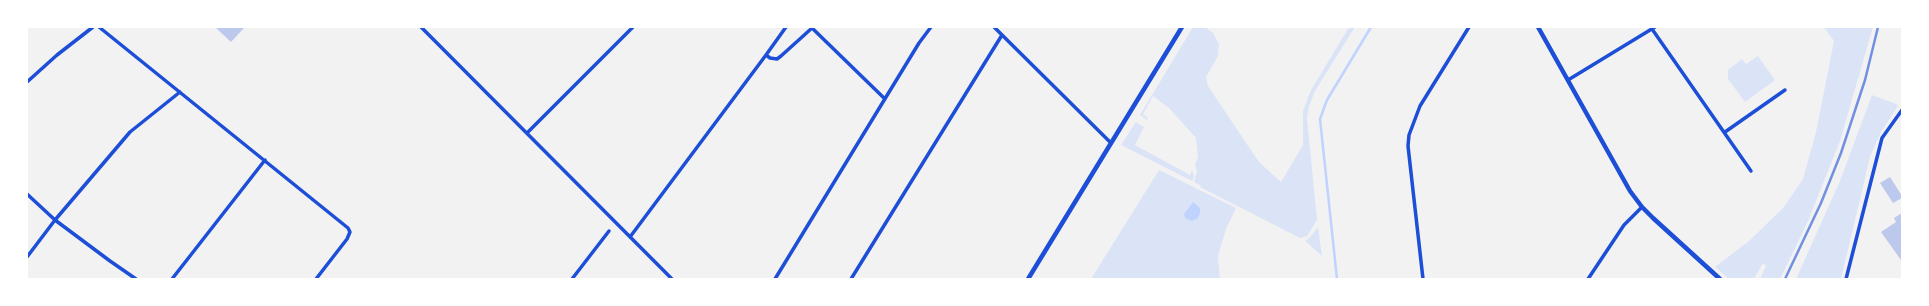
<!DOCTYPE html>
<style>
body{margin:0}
#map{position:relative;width:1929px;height:306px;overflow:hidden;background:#f2f2f2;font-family:"Fira Sans",sans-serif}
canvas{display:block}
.frame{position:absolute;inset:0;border:28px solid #fff;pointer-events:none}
</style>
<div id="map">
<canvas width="1929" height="306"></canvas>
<div class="frame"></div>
</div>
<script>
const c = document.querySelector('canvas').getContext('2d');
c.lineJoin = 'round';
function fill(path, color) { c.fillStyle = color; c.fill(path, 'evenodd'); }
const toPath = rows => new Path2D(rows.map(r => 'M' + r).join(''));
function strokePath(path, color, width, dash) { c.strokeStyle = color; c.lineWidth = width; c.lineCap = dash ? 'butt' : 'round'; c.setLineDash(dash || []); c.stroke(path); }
const green = toPath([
 [1193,27,1205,27,1213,33,1219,44,1218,56,1206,77,1208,86,1259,162,1281,182,1303,145,1303,111,1311,90,1349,27,1355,27,1315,91,1309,106,1307,118,1317,220,1307,236,1300,238,1200,187,1201,186,1194,182,1197,172,1195,164,1198,157,1196,138,1169,108,1153,96,1143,114,1148,118,1147,120,1140,115],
 [1824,27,1873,27,1840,141,1808,221,1780,279,1760,279,1766,266,1763,263,1754,279,1729,279,1715,267,1749,241,1783,208,1803,179,1816,132,1834,41],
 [1758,56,1775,80,1745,102,1728,79,1728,70,1742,59,1746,64],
 [1872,95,1896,104,1898,106,1881,132,1870,157,1841,279,1796,279,1840,181],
 [1136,122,1144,127,1135,145,1190,175,1192,170,1194,177,1192,181,1121,145],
 [1159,170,1236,208,1226,229,1218,256,1220,279,1091,279],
 [1318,227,1322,256,1305,241,1311,236]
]);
const water = toPath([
 [1193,202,1200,208,1200,213,1198,218,1192,221,1185,218,1184,214]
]);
const stream = toPath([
 [1337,279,1320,119,1327,100,1371,27]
]);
const building = toPath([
 [215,27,243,27,244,28,231,42],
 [1890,177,1902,196,1902,198,1893,203,1880,183],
 [1902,213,1902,259,1901,260,1881,232,1896,222,1894,218]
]);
const minor = toPath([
 [99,27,348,228,350,232,347,239,316,279],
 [421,27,672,279],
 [786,27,766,55,770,58,777,59,781,56,812,28],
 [811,27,885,99],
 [994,27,1111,143],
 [1652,29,1751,171],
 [1568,80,1655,27],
 [27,82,57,55,93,27],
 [1725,132,1785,90],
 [527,133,633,27],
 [27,194,55,220,110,261,136,279],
 [630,237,766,55],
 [27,257,55,220,130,132,180,92],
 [172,279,265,160],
 [572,279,609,231],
 [775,279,919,43,931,27],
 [851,279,1002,35],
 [1423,279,1408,146,1409,135,1420,106,1469,27],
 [1588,279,1624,225,1642,207],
 [1846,279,1882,138,1902,110]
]);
const tertiary = toPath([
 [1538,27,1630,191,1642,207,1653,218,1720,279],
 [1028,279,1182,27]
]);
const rail = toPath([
 [1785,279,1821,203,1841,153,1865,80,1878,27]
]);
fill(green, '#dbe4f7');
fill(water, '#bfd3fe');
strokePath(stream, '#bfd3fe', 2.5);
fill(building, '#bdc9ec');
strokePath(minor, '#1d4ed8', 3.5);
strokePath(tertiary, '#1d4ed8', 4.5);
strokePath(rail, '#7290e2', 2.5);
</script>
